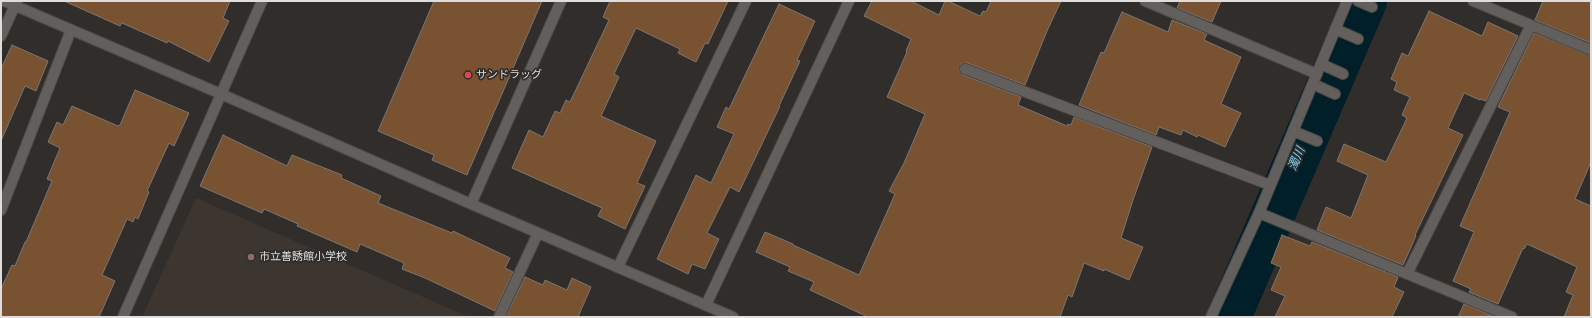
<!DOCTYPE html>
<meta charset="utf-8">
<style>
body{margin:0}
#map{position:relative;width:1592px;height:318px;overflow:hidden;background:#302d2b;font-family:"Varela Round",sans-serif}
canvas{display:block}
.frame{position:absolute;inset:0;border:2px solid #dfdedc;pointer-events:none}
</style>
<div id="map">
<canvas width="1592" height="318"></canvas>
<div class="frame"></div>
</div>
<script>
const c = document.querySelector('canvas').getContext('2d');
c.lineJoin = 'round';
function fill(path, color) { c.fillStyle = color; c.fill(path, 'evenodd'); }
const toPath = rows => new Path2D(rows.map(r => 'M' + r).join(''));
function strokePath(path, color, width, dash) { c.strokeStyle = color; c.lineWidth = width; c.lineCap = dash ? 'butt' : 'round'; c.setLineDash(dash || []); c.stroke(path); }
function drawText(font, color, halo, rows, align = 'center') {
  c.font = font + ' "Varela Round","Noto Sans JP",sans-serif'; c.lineWidth = 3.5; c.setLineDash([]); c.textBaseline = 'middle'; c.strokeStyle = halo; c.fillStyle = color; for (const [text, x, y, turn = 0] of rows) {
    c.save(); c.translate(x, y); c.rotate((+turn || 0) * Math.PI / 180); c.textAlign = isNaN(turn) ? turn : align; if (halo) c.strokeText(text, 0, 0); c.fillText(text, 0, 0); c.restore();
  }
}
const built = toPath([
 [196,198,469,317,142,317]
]);
const river = toPath([
 [1229,317,1365,1]
]);
const building = toPath([
 [64,1,230,1,223,18,229,21,209,62,168,41,167,43,122,23,120,26,64,1],
 [434,1,542,1,467,175,432,160,434,155,378,131,434,1],
 [610,1,728,1,708,44,705,43,696,62,678,53,680,49,636,28,614,74,619,77,601,116,656,141,637,183,645,186,625,229,598,216,602,208,512,168,529,130,543,137,555,111,560,113,566,100,570,102,609,20,603,17,610,1],
 [872,1,911,1,939,15,945,1,948,1,980,16,983,11,986,12,991,1,1061,1,1047,31,1025,85,967,63,961,64,959,70,963,75,1021,97,1018,105,1067,126,1068,124,1071,125,1074,117,1152,147,1133,200,1121,238,1143,247,1129,280,1104,269,1104,271,1084,263,1072,297,1068,295,1060,317,868,317,810,290,814,282,788,271,790,267,756,252,765,232,793,244,793,245,859,275,895,194,889,191,904,163,925,114,887,97,907,52,906,51,911,39,864,16,872,1],
 [1180,1,1221,1,1212,22,1177,8,1180,1],
 [1543,1,1591,1,1591,43,1535,20,1543,1],
 [779,4,815,21,797,60,800,61,779,106,780,106,739,192,730,187,707,233,719,239,705,269,692,264,688,274,657,259,696,175,711,183,734,134,717,127,726,107,729,109,779,4],
 [1429,11,1482,36,1488,22,1518,36,1486,101,1480,99,1480,100,1464,93,1448,128,1463,135,1415,235,1416,236,1403,265,1317,230,1326,207,1351,218,1368,175,1337,161,1344,144,1386,162,1407,118,1402,115,1410,97,1394,90,1397,82,1391,79,1402,53,1408,56,1429,11],
 [1122,12,1168,32,1172,20,1207,34,1204,40,1241,57,1221,104,1241,113,1225,147,1198,135,1197,137,1183,130,1181,135,1159,127,1156,135,1079,105,1101,52,1104,53,1122,12],
 [1534,33,1591,56,1591,162,1575,199,1591,206,1591,317,1564,317,1573,295,1566,292,1577,267,1527,244,1524,249,1523,248,1498,304,1469,292,1471,289,1453,281,1474,232,1460,226,1510,112,1498,107,1534,33],
 [12,45,48,61,36,91,25,86,1,141,1,69,12,45],
 [135,90,189,113,174,146,169,143,147,191,149,192,138,219,135,217,133,222,127,219,102,275,115,281,99,317,1,317,1,289,12,265,15,266,25,242,26,242,52,181,47,179,60,148,48,142,57,122,63,125,72,106,118,126,120,125,135,90],
 [223,135,287,166,292,155,342,175,341,178,381,196,378,203,452,233,453,231,510,258,505,268,513,272,495,311,425,278,402,269,404,263,360,244,357,252,297,226,298,224,264,209,262,213,200,186,223,135],
 [1282,235,1310,246,1312,242,1398,277,1394,287,1404,292,1392,317,1275,317,1285,296,1271,290,1281,267,1271,263,1282,235],
 [525,277,543,285,545,280,567,290,572,278,591,287,578,317,508,317,506,316,525,277],
 [1464,304,1493,316,1458,317,1464,304]
]);
const minor = toPath([
 [4,1,221,94,471,204,733,317],
 [1145,1,1317,74],
 [1358,1,1372,7],
 [1473,1,1591,50],
 [1335,29,1358,39],
 [1,36,17,1],
 [1321,64,1343,74],
 [965,69,1270,185],
 [1313,84,1335,94],
 [1293,131,1317,141],
 [471,204,561,1],
 [1,210,71,30],
 [1259,213,1512,317],
 [618,267,746,1],
 [1407,274,1531,25],
 [706,305,849,1],
 [123,317,262,1],
 [499,317,538,233],
 [1211,317,1259,213,1347,1]
]);
const markers = [
 [468,75,4,"#e0444e"],
 [251,257,4,"#8d6e63"]
];
const poiNames = [
 ["サンドラッグ",476,75],
 ["市立善誘館小学校",259,257]
];
const waterNames = [
 ["濁川",1297,159,-67]
];
fill(built, '#3d3630');
strokePath(river, '#001f29', 44);
fill(building, '#795331');
strokePath(building, '#797674', 1);
strokePath(minor, '#4c4947', 12);
strokePath(minor, '#625f5d', 10);
for (const [x, y, r, color] of markers) { const dot = new Path2D(); dot.arc(x, y, r, 0, 2 * Math.PI); c.fillStyle = color; c.fill(dot); strokePath(dot, '#302d2b', 1.5); }
drawText('11px', '#dfdedc', '#302d2b', poiNames, 'left');
drawText('italic 12px', '#73d1f2', '#302d2b', waterNames);
</script>
